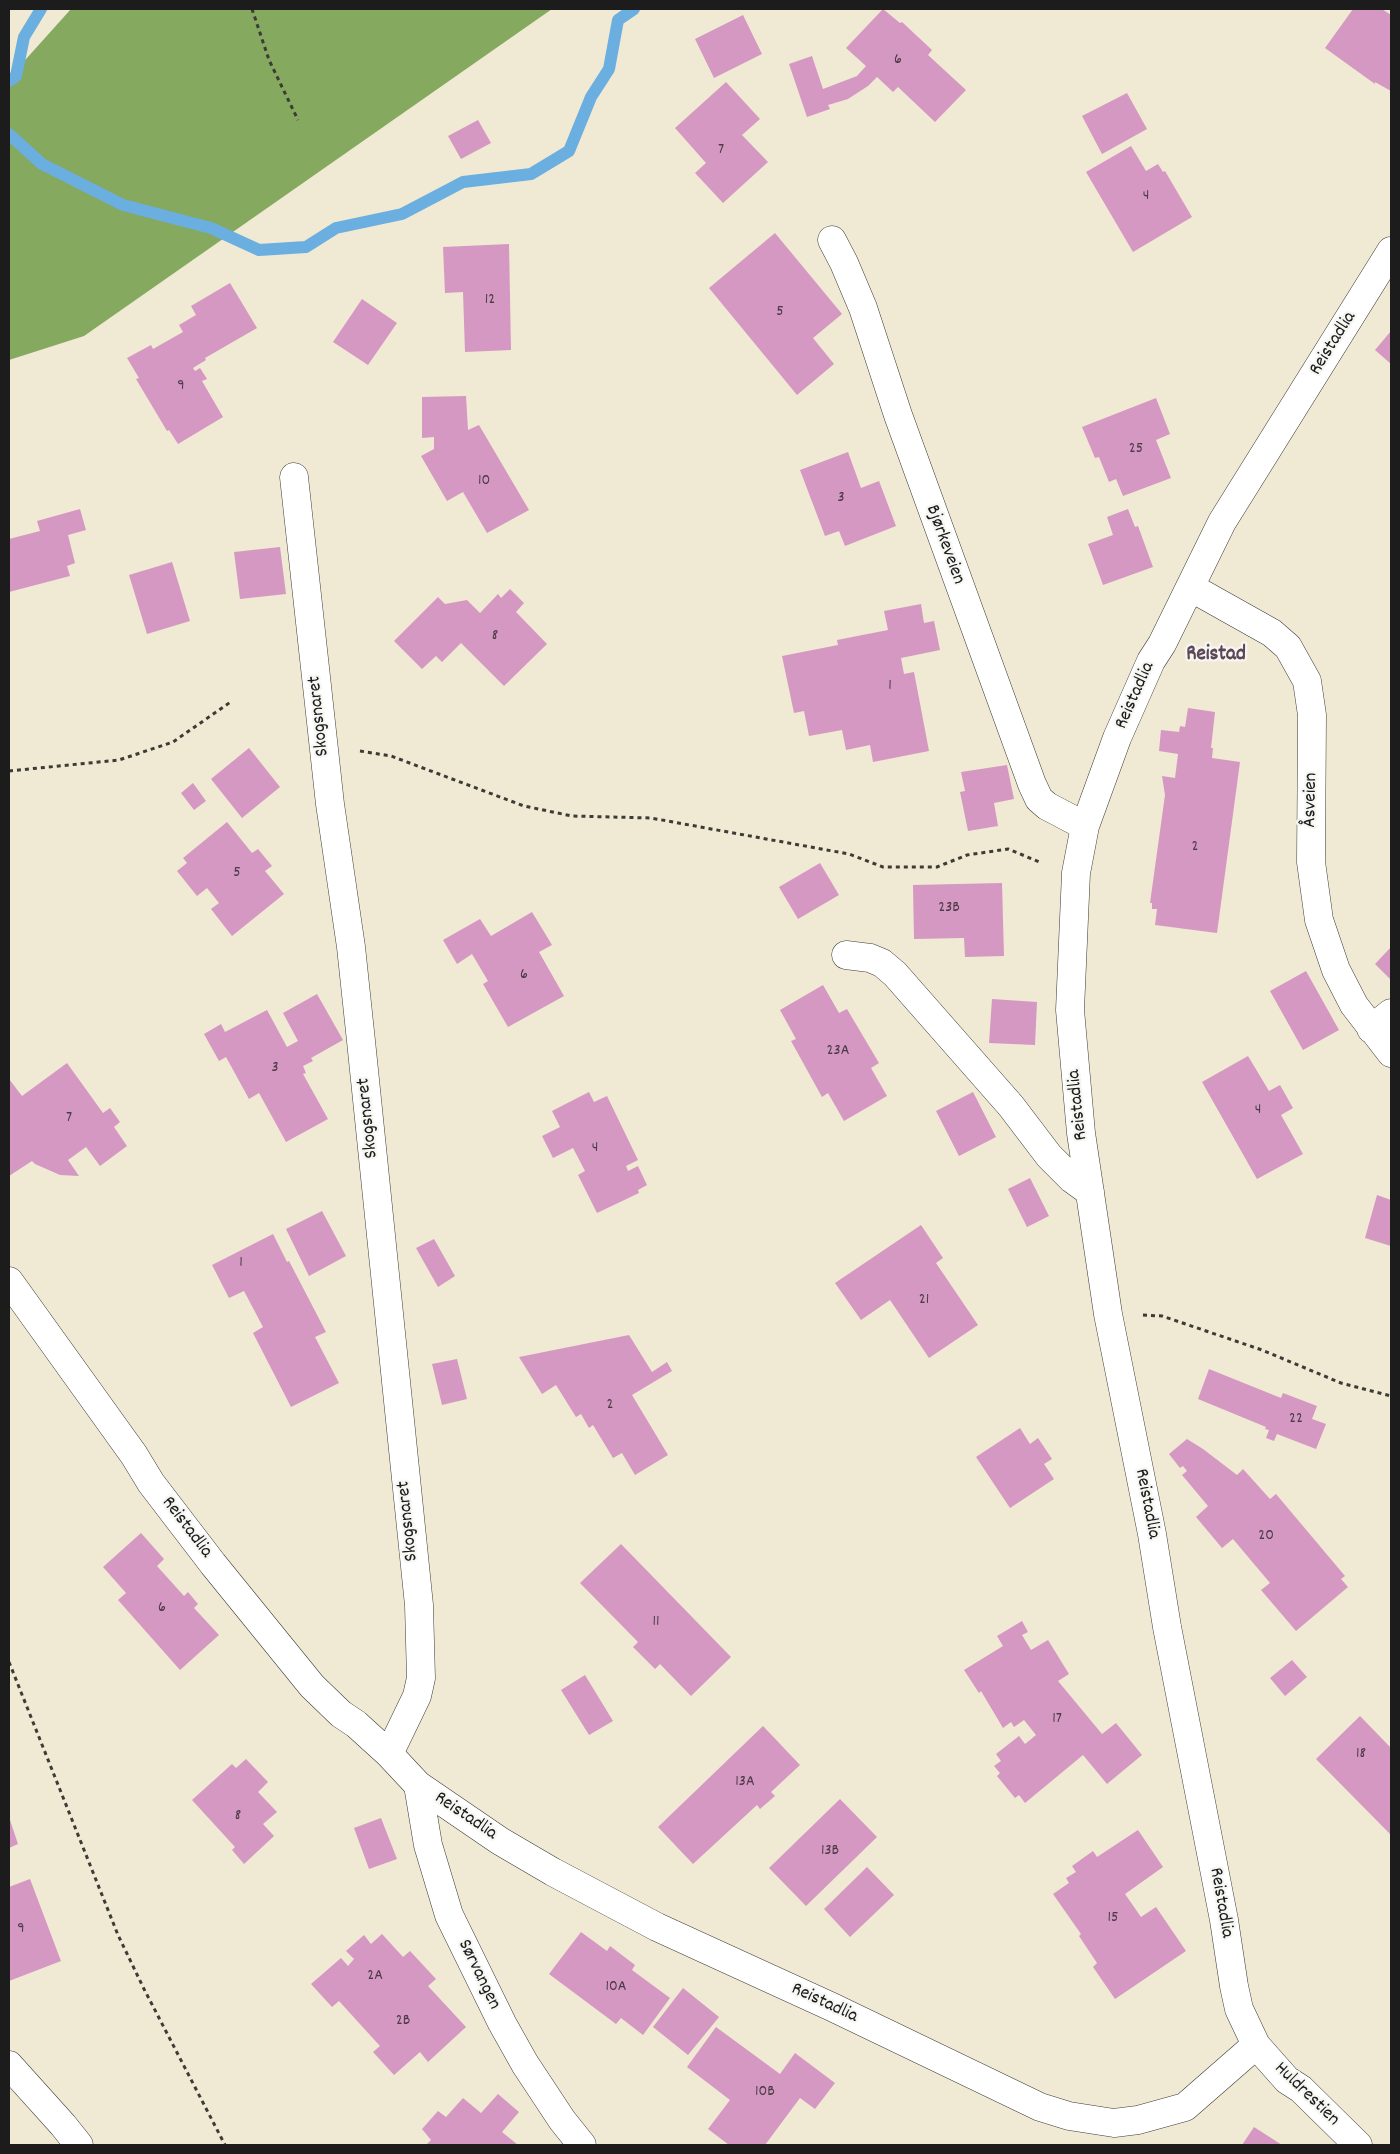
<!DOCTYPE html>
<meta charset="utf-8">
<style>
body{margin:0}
#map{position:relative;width:1400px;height:2154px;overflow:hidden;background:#f0e9d3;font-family:Dekko,sans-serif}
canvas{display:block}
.frame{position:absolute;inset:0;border:10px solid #1c1c1c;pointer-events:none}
</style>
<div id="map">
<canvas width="1400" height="2154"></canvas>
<div class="frame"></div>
</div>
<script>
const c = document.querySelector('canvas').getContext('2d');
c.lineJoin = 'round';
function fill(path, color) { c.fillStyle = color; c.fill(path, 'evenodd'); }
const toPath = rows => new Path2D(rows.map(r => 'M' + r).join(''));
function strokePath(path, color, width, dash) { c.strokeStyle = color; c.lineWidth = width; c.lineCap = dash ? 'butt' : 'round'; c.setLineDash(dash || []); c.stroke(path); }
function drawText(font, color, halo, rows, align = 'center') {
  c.font = font + ' Dekko,sans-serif'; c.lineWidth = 4.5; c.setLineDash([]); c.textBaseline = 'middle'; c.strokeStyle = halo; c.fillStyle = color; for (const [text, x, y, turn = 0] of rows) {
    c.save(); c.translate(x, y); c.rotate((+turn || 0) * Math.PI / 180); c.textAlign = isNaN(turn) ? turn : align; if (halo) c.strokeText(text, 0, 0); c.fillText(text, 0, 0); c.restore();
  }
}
const forest = toPath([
 [71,9,552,9,84,336,9,360,9,78]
]);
const stream = toPath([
 [9,81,16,76,24,37,41,9],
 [9,134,42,164,123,205,211,228,259,250,306,247,336,228,402,214,463,182,531,174,569,151,591,97,609,69,618,20,634,9]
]);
const building = toPath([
 [883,9,900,23,902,22,932,50,928,55,966,90,935,122,898,87,893,92,877,77,868,86,848,99,828,105,830,109,807,117,789,64,812,56,823,89,857,76,866,66,846,48],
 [1353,9,1382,9,1391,15,1391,91,1375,82,1375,84,1325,48],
 [743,15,762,54,714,78,695,39],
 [726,82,760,119,742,135,768,162,723,203,695,173,706,163,675,128],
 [1127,93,1147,129,1102,154,1082,116],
 [478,120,491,143,461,159,448,136],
 [1131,146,1146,171,1158,164,1163,172,1165,171,1192,217,1133,252,1086,172],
 [775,233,842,314,813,338,834,364,797,395,709,288],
 [509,244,511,350,465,352,463,292,445,293,443,247],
 [230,283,257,328,205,358,206,360,193,368,195,371,200,368,207,379,202,381,223,417,178,444,169,430,167,431,136,379,139,378,127,358,151,345,153,349,183,332,179,325,196,315,191,306],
 [362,299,397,323,368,365,333,342],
 [1391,331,1391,364,1375,350],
 [466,396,468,430,479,425,529,510,487,533,463,492,447,501,421,456,434,449,434,437,422,438,422,397],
 [1156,398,1170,434,1156,440,1171,478,1123,496,1116,479,1109,482,1099,457,1095,458,1082,427],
 [848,452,861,488,879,481,896,526,845,546,839,531,825,536,800,470],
 [80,509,86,530,68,535,75,563,67,566,70,576,9,592,9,539,40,531,37,521],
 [1128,509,1135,527,1138,526,1153,567,1103,585,1088,544,1113,535,1107,517],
 [280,547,286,594,240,599,234,552],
 [172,562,190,621,147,634,129,575],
 [510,589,524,603,516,612,547,644,504,686,461,643,442,662,436,656,422,669,394,641,438,597,445,604,467,600,480,613,498,594,501,598],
 [921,604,924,623,934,621,940,650,901,658,904,674,914,672,929,751,873,762,870,745,846,750,842,730,809,736,804,711,794,713,782,656,838,645,837,640,888,630,884,611],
 [1188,708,1215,712,1211,748,1213,748,1212,758,1240,762,1217,933,1155,925,1157,909,1152,909,1152,903,1150,903,1165,795,1162,776,1175,778,1178,754,1159,751,1161,730,1179,732,1180,726,1185,727],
 [249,748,280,787,242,818,211,779],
 [1007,765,1014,799,994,803,998,826,968,831,960,792,965,791,961,772],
 [193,783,206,801,194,810,181,793],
 [227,822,252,853,258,849,272,866,265,871,284,894,232,936,211,909,219,903,207,888,197,896,177,871,187,863,183,858],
 [820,863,839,895,798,919,779,887],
 [1002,883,1004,956,965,957,964,938,914,939,913,885],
 [532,912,552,945,539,952,564,996,508,1027,483,984,488,981,472,954,457,964,443,940,480,919,491,936],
 [1391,947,1391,980,1375,964],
 [1306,971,1339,1030,1303,1050,1270,991],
 [823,985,839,1013,847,1009,879,1063,871,1068,887,1096,844,1121,828,1093,822,1097,791,1041,796,1039,780,1010],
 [317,994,343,1040,311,1058,313,1061,303,1066,306,1073,303,1074,328,1119,286,1142,259,1093,249,1099,226,1057,219,1061,204,1034,221,1024,225,1032,267,1010,287,1047,298,1041,283,1013],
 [992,999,1037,1002,1035,1045,989,1043],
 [1248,1056,1269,1091,1280,1085,1293,1108,1281,1115,1303,1154,1257,1179,1202,1082],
 [67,1063,103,1113,110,1108,120,1122,114,1127,127,1146,100,1166,86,1147,68,1160,79,1176,60,1175,35,1164,32,1161,9,1176,9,1079,22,1096],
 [589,1092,594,1102,607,1096,638,1160,626,1166,628,1171,638,1166,647,1185,638,1190,639,1193,597,1213,578,1175,585,1171,573,1148,553,1158,542,1136,560,1127,552,1111],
 [973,1092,996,1137,959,1156,936,1111],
 [1030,1178,1049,1216,1027,1227,1008,1189],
 [1377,1195,1391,1200,1391,1246,1365,1238],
 [322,1211,346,1256,309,1276,286,1229],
 [921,1225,943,1258,936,1263,978,1325,929,1358,890,1300,861,1320,835,1283],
 [273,1234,287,1262,289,1261,326,1332,315,1337,339,1383,291,1407,253,1333,263,1327,244,1291,229,1298,212,1265],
 [434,1239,455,1276,438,1287,416,1248],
 [629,1335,652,1372,667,1362,672,1371,632,1395,668,1455,635,1475,622,1453,613,1458,593,1425,589,1428,581,1414,576,1417,556,1385,542,1394,519,1357],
 [457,1359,467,1399,442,1405,432,1364],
 [1209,1369,1281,1398,1283,1393,1317,1406,1312,1419,1326,1424,1316,1449,1277,1434,1274,1441,1266,1438,1269,1430,1265,1429,1266,1427,1198,1399],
 [1020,1428,1030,1444,1038,1438,1052,1459,1044,1464,1054,1479,1010,1508,976,1457],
 [1187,1439,1203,1449,1237,1475,1243,1469,1270,1499,1276,1494,1345,1576,1341,1579,1348,1587,1296,1631,1261,1590,1270,1583,1233,1539,1222,1548,1196,1517,1208,1506,1182,1475,1187,1471,1183,1466,1180,1468,1169,1454],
 [141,1533,164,1559,157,1566,184,1596,188,1592,198,1604,194,1608,219,1635,180,1670,118,1600,126,1593,103,1567],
 [621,1544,731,1657,691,1696,660,1664,655,1669,633,1647,638,1642,580,1583],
 [1022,1621,1028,1632,1022,1635,1031,1650,1048,1640,1069,1674,1058,1681,1102,1734,1116,1723,1142,1755,1107,1784,1083,1755,1025,1803,1019,1795,1015,1798,997,1776,1000,1773,994,1766,1001,1761,996,1754,1019,1736,1025,1744,1036,1735,1024,1720,1014,1727,1011,1722,1003,1728,981,1691,979,1693,964,1670,1003,1646,997,1636],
 [1292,1660,1307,1677,1285,1696,1270,1678],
 [585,1675,613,1721,589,1735,561,1690],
 [1360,1716,1391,1748,1391,1835,1316,1759],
 [763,1726,800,1765,771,1792,775,1796,760,1809,757,1805,693,1864,658,1827],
 [246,1759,268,1782,258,1792,277,1812,263,1824,274,1836,244,1864,232,1850,235,1847,192,1800,232,1764,236,1768],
 [840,1799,877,1837,806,1906,769,1868],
 [9,1817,18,1844,9,1848],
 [381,1818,397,1859,369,1869,354,1828],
 [1138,1830,1163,1867,1125,1894,1141,1917,1156,1907,1186,1951,1115,1999,1093,1967,1097,1963,1079,1936,1081,1934,1053,1894,1069,1883,1066,1878,1076,1872,1072,1866,1093,1851,1097,1857],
 [867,1867,894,1895,850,1937,824,1909],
 [30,1879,61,1961,9,1981,9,1887],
 [581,1932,607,1951,610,1946,635,1965,632,1970,670,1998,643,2035,621,2018,616,2024,549,1974],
 [382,1934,403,1957,410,1951,436,1979,428,1986,466,2027,428,2062,420,2052,394,2075,373,2052,380,2046,359,2023,339,2001,332,2007,311,1984,341,1958,348,1966,354,1959,346,1951,364,1935,371,1944],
 [683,1988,719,2017,688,2055,653,2027],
 [716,2027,780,2074,795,2053,835,2083,815,2109,800,2098,765,2145,729,2145,708,2129,730,2100,687,2067],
 [498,2094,519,2112,502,2132,518,2145,426,2145,431,2140,422,2129,438,2111,446,2117,463,2098,481,2113],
 [1254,2127,1282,2145,1242,2145]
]);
const path = toPath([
 [252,9,269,60,298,120],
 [360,751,391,756,524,806,572,816,651,818,849,854,883,867,937,867,967,855,1008,849,1042,863],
 [9,771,119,760,173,742,232,701],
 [1143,1315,1162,1316,1262,1350,1341,1383,1391,1396],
 [9,1662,118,1935,144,1989,225,2145]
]);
const minor = toPath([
 [832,240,844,263,863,308,898,415,1032,784,1039,799,1047,806,1085,826],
 [294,477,330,804,351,947,361,1041,419,1605,421,1678,417,1696,389,1754],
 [1190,587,1272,633,1288,647,1307,681,1312,715,1311,862,1319,920,1336,970,1354,1005,1391,1053],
 [846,955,870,958,882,963,895,974,1011,1106,1049,1156,1072,1179,1090,1192],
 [1371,1029,1391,1013],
 [9,1281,134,1455,151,1483,213,1564,312,1686,341,1714,356,1724,389,1754,418,1785,500,1841,553,1872,657,1927,832,2007,1040,2107,1069,2116,1114,2123,1138,2120,1185,2107,1256,2045,1239,2009,1234,1986,1224,1920,1167,1627,1152,1534,1108,1314,1081,1133,1070,1010,1076,873,1085,826,1117,738,1151,661,1162,644,1222,522,1391,251],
 [418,1785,428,1845,449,1915,502,2023,525,2064,562,2120,582,2145],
 [1256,2045,1287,2080,1301,2089,1358,2145],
 [9,2065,63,2125,79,2145]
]);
const numberNames = [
 ["6",898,61],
 ["7",721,151],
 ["4",1146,197],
 ["12",490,301],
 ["5",780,313],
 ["9",181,387],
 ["25",1136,450],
 ["10",484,482],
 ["3",841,499],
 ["8",495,637],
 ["1",890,687],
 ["2",1195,848],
 ["5",237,874],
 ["23B",949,909],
 ["6",524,976],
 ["23A",838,1052],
 ["3",275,1069],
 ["4",1258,1111],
 ["7",69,1119],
 ["4",595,1149],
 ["1",241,1264],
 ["21",924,1301],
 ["2",610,1406],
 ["22",1296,1420],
 ["20",1266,1537],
 ["6",162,1609],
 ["11",656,1623],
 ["17",1057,1720],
 ["18",1361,1755],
 ["13A",745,1783],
 ["8",238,1817],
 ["13B",830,1852],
 ["15",1113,1919],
 ["9",21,1930],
 ["2A",375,1977],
 ["10A",616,1988],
 ["2B",403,2022],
 ["10B",765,2093]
];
const streetNames = [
 ["Reistadlia",1334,344,-58],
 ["Bjørkeveien",944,545,70],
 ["Reistadlia",1136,696,-66],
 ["Skogsnaret",320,716,-96],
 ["Åsveien",1312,800,-89],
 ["Reistadlia",1079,1105,-96],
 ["Skogsnaret",369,1118,-96],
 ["Reistadlia",1146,1504,79],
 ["Skogsnaret",409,1521,-96],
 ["Reistadlia",186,1528,53],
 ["Reistadlia",465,1817,34],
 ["Reistadlia",1220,1903,80],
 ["Sørvangen",478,1975,64],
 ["Reistadlia",824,2004,25],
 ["Huldrestien",1306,2095,44]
];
const quarterNames = [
 ["Reistad",1216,656]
];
fill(forest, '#85a95e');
strokePath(stream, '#6baee0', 12);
fill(building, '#d598c2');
strokePath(minor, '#3c3b37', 29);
strokePath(path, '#3c3b37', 3, [4, 4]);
strokePath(minor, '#fff', 28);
drawText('16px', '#4a3b46', null, numberNames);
drawText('19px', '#1c1c1c', '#f6f6f2', streetNames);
drawText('bold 21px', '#5d4756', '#f6f6f2', quarterNames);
</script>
